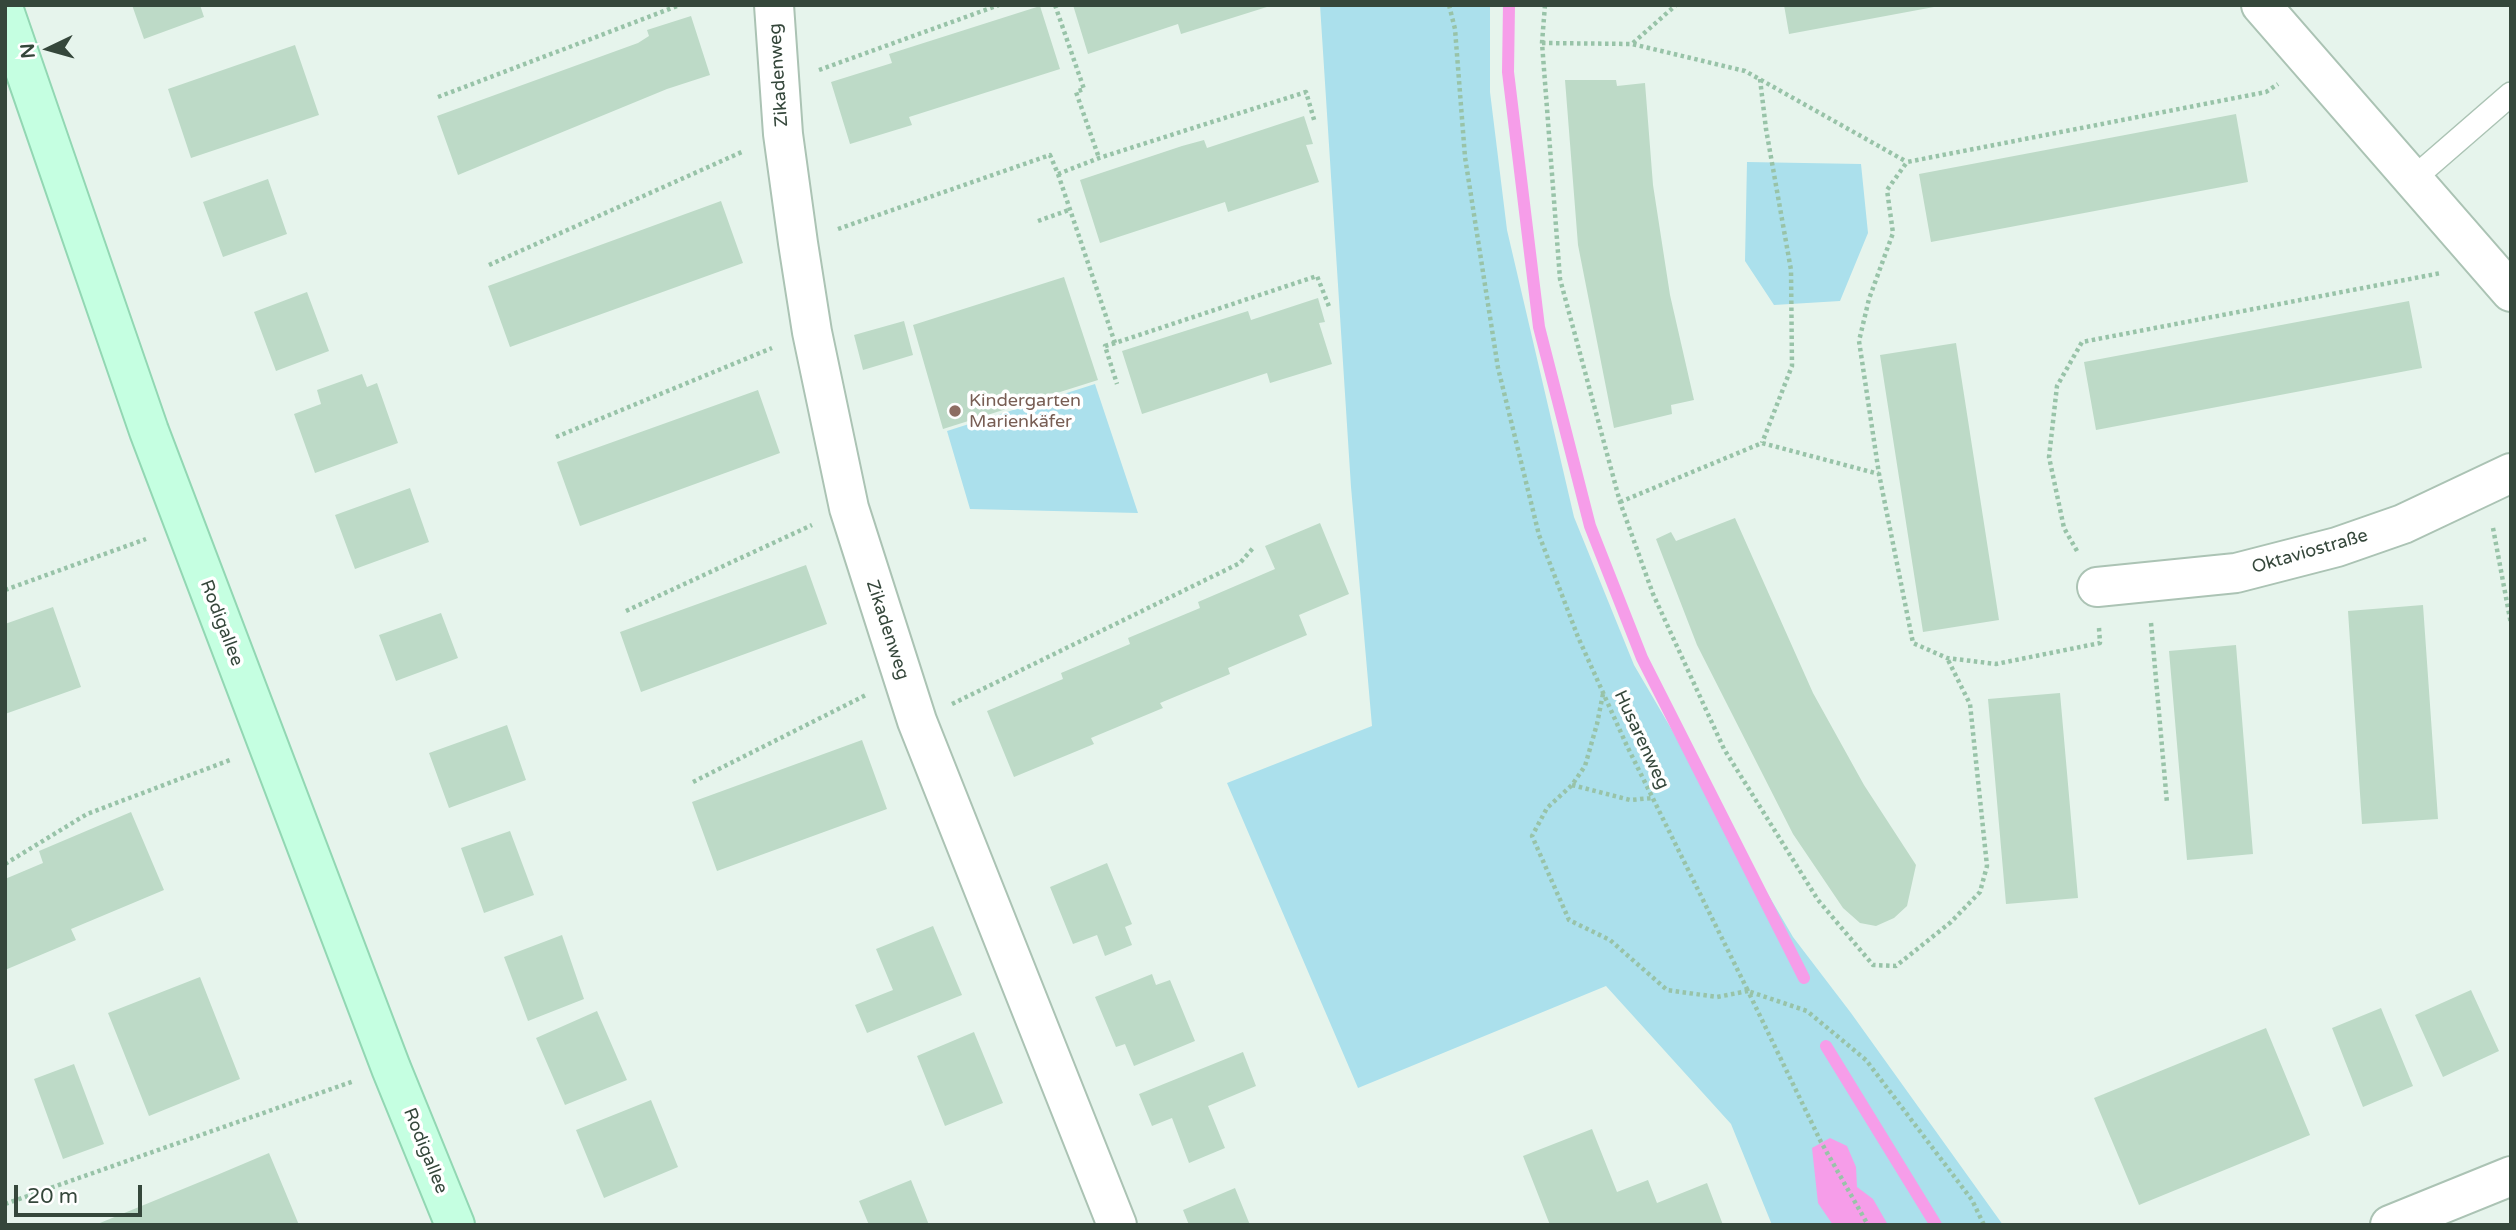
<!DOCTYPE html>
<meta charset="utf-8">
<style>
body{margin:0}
#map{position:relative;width:2516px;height:1230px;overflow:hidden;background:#e6f4ec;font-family:"Varela Round",sans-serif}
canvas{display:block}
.frame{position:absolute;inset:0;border:7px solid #35473b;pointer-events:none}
.north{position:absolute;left:14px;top:14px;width:70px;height:70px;-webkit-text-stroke:5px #fff;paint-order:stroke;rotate:265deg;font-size:19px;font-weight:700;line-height:28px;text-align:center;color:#35473b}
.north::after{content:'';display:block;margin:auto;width:24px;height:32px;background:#35473b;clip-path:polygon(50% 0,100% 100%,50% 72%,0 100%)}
.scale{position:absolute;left:14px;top:1185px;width:128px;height:32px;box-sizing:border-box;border:4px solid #35473b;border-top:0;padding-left:9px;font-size:21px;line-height:24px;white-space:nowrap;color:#35473b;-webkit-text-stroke:5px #fff;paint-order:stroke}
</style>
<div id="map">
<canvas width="2516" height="1230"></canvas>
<div class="frame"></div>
<div class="north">N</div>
<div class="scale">20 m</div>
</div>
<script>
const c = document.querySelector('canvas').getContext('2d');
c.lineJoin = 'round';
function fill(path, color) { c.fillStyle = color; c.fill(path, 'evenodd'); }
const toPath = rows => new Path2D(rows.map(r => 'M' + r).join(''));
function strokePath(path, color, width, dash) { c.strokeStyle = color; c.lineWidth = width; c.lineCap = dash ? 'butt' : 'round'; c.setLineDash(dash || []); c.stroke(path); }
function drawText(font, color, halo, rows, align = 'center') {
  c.font = font + ' "Varela Round",sans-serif'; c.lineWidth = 7; c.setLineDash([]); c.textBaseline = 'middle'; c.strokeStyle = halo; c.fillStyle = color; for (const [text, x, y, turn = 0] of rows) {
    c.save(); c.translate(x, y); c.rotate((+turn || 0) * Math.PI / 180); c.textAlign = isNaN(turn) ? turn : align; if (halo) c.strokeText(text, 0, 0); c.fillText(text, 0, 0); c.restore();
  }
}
const green = toPath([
 [1320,5,1490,5,1490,92,1507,230,1574,517,1634,665,1793,937,1851,1013,2003,1225,1772,1225,1731,1124,1606,986,1358,1088,1227,783,1372,726,1351,487],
 [1747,162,1861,164,1868,233,1840,301,1774,305,1745,261],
 [1095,384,1138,513,970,509,947,431]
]);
const water = toPath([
 [1830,1138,1847,1146,1856,1167,1857,1187,1873,1199,1888,1225,1833,1225,1818,1203,1812,1148]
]);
const stream = toPath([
 [1509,5,1508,72,1539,327,1590,526,1642,658,1804,978],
 [1826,1046,1936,1225]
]);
const building = toPath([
 [132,5,200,5,204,17,144,39],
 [1073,5,1270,5,1270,6,1181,34,1178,24,1088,54],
 [1784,5,1934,5,1934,7,1789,34],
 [1040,6,1060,69,909,117,912,125,850,144,831,82,892,63,889,54],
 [691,16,710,75,667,89,458,175,437,116,638,43,649,36,647,30],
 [295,45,319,115,191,158,168,89],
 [1565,80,1616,80,1617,86,1645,83,1653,185,1670,295,1694,400,1671,405,1672,414,1614,428,1578,245],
 [2236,114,2248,182,1931,242,1919,174],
 [1304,116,1313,144,1306,145,1319,182,1228,212,1225,202,1100,243,1080,180,1182,146,1204,140,1207,148],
 [268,179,287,234,223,257,203,202],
 [721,201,743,263,510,347,488,286],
 [1064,277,1098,380,943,429,913,325],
 [307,292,329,351,276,371,254,312],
 [1318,298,1325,322,1319,323,1332,364,1270,383,1267,373,1142,414,1122,351,1248,311,1251,320],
 [2409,301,2422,368,2096,430,2084,362],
 [904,321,913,355,863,370,854,335],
 [1956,343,1999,620,1923,632,1880,355],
 [362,374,367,387,377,383,398,443,315,473,294,414,321,404,317,390],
 [758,390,780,453,580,526,557,462],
 [410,488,429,542,355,569,335,515],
 [1735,518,1813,693,1864,785,1916,865,1907,906,1894,918,1876,926,1860,923,1843,908,1793,834,1697,645,1656,539,1671,532,1676,541],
 [1320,523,1349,594,1299,615,1307,635,1228,668,1230,674,1160,703,1163,708,1091,738,1094,744,1014,777,987,711,1063,679,1061,673,1130,644,1128,638,1200,608,1198,602,1275,569,1265,546],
 [806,565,827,624,641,692,620,632],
 [2423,605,2438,819,2362,824,2348,611],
 [53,607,81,687,5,714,5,624],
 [441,613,458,658,396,681,379,635],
 [2236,645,2253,854,2187,860,2169,651],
 [2060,693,2078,898,2006,904,1988,699],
 [507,725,526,780,449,808,429,753],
 [862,740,887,809,717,871,692,802],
 [131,812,164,890,71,929,76,940,5,970,5,879,43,863,39,851],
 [510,831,534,895,484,913,461,848],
 [1107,863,1132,924,1125,927,1132,945,1105,956,1097,935,1073,944,1050,887],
 [933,926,962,995,867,1033,855,1005,893,990,876,949],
 [562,935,584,999,528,1021,504,957],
 [1152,974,1156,985,1170,980,1195,1041,1134,1066,1125,1044,1116,1047,1095,997],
 [200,977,240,1079,149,1116,108,1013],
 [2471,990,2499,1051,2443,1077,2415,1015],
 [2381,1008,2413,1086,2363,1107,2332,1028],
 [597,1011,627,1080,565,1105,536,1038],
 [2266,1028,2310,1135,2139,1205,2094,1098],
 [974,1032,1003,1103,945,1126,917,1056],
 [1243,1052,1256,1086,1208,1106,1225,1148,1189,1163,1172,1118,1152,1126,1139,1094],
 [74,1064,104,1144,63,1159,34,1079],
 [651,1100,678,1167,604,1198,576,1130],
 [1592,1129,1617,1192,1648,1180,1657,1203,1707,1183,1723,1225,1550,1225,1523,1156],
 [269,1153,299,1225,95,1225,217,1175],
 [911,1180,929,1225,869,1225,859,1201],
 [1235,1188,1250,1225,1189,1225,1183,1210]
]);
const path = toPath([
 [1055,5,1084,89,1076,92,1099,158],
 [1449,5,1455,29,1465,157,1498,368,1539,535,1578,637,1627,746,1748,991,1807,1011,1866,1060,1972,1200,1984,1225],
 [1545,5,1542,43,1560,279,1620,502,1653,594,1724,749,1818,900,1873,965,1896,966,1951,922,1980,892,1987,866,1970,704,1947,658],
 [1542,43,1632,44,1745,71,1907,162],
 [1633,43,1676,5],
 [819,70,999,5],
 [1760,79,1766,129,1791,270,1792,366,1762,443],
 [438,97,680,5],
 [1058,174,1115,343,1317,276,1330,309],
 [1038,221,1069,210],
 [838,229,1050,155,1058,174,1099,158,1306,92,1315,123],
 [489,265,744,151],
 [1115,343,1105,346,1117,384],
 [556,437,772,348],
 [1620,502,1762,443,1879,474],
 [2493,528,2511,624],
 [2077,551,2064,528,2049,457,2057,386,2082,342,2441,273],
 [5,590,146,539],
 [626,611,812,525],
 [2151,623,2167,803],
 [2099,628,2100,643,1996,664,1947,658,1913,643,1879,474,1859,341,1869,299,1893,233,1887,190,1907,162,2266,92,2278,84],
 [1603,694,1597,724,1585,766,1572,785,1547,808,1532,836,1569,920,1610,940,1667,990,1717,997,1748,991,1821,1142,1868,1225],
 [952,704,1240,563,1253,548],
 [693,782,868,694],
 [1572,785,1630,800,1652,798],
 [5,864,87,814,230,760],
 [5,1204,354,1081]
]);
const lane = toPath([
 [2413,179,2511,94]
]);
const street = toPath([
 [774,5,783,134,798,243,812,332,849,508,917,721,1117,1225],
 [2261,5,2511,292],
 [2097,587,2236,573,2337,547,2403,524,2511,473],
 [2390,1225,2511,1176]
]);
const secondary = toPath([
 [5,13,149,431,391,1068,455,1225]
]);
const markers = [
 [955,411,7,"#8d6e63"]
];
const streetNames = [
 ["Zikadenweg",779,75,-94],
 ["Oktaviostraße",2310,552,-16],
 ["Rodigallee",221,623,69],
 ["Zikadenweg",887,630,72],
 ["Husarenweg",1641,740,65],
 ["Rodigallee",425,1151,68]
];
const educationNames = [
 ["Kindergarten",969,401],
 ["Marienkäfer",969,422]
];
fill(green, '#abe0ec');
fill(water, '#f69de9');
strokePath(stream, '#f69de9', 12);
fill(building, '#bddac7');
strokePath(lane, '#abc3b4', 26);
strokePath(street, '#abc3b4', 42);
strokePath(secondary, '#92d7b3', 42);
strokePath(path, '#98c3a8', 4.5, [3.5, 3.5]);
strokePath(lane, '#fff', 23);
strokePath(street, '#fff', 38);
strokePath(secondary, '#c5ffe1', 38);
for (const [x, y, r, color] of markers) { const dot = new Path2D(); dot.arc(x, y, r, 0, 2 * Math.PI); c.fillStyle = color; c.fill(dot); strokePath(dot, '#fff', 2.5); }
drawText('18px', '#35473b', '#fff', streetNames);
drawText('18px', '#785e54', '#fff', educationNames, 'left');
</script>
